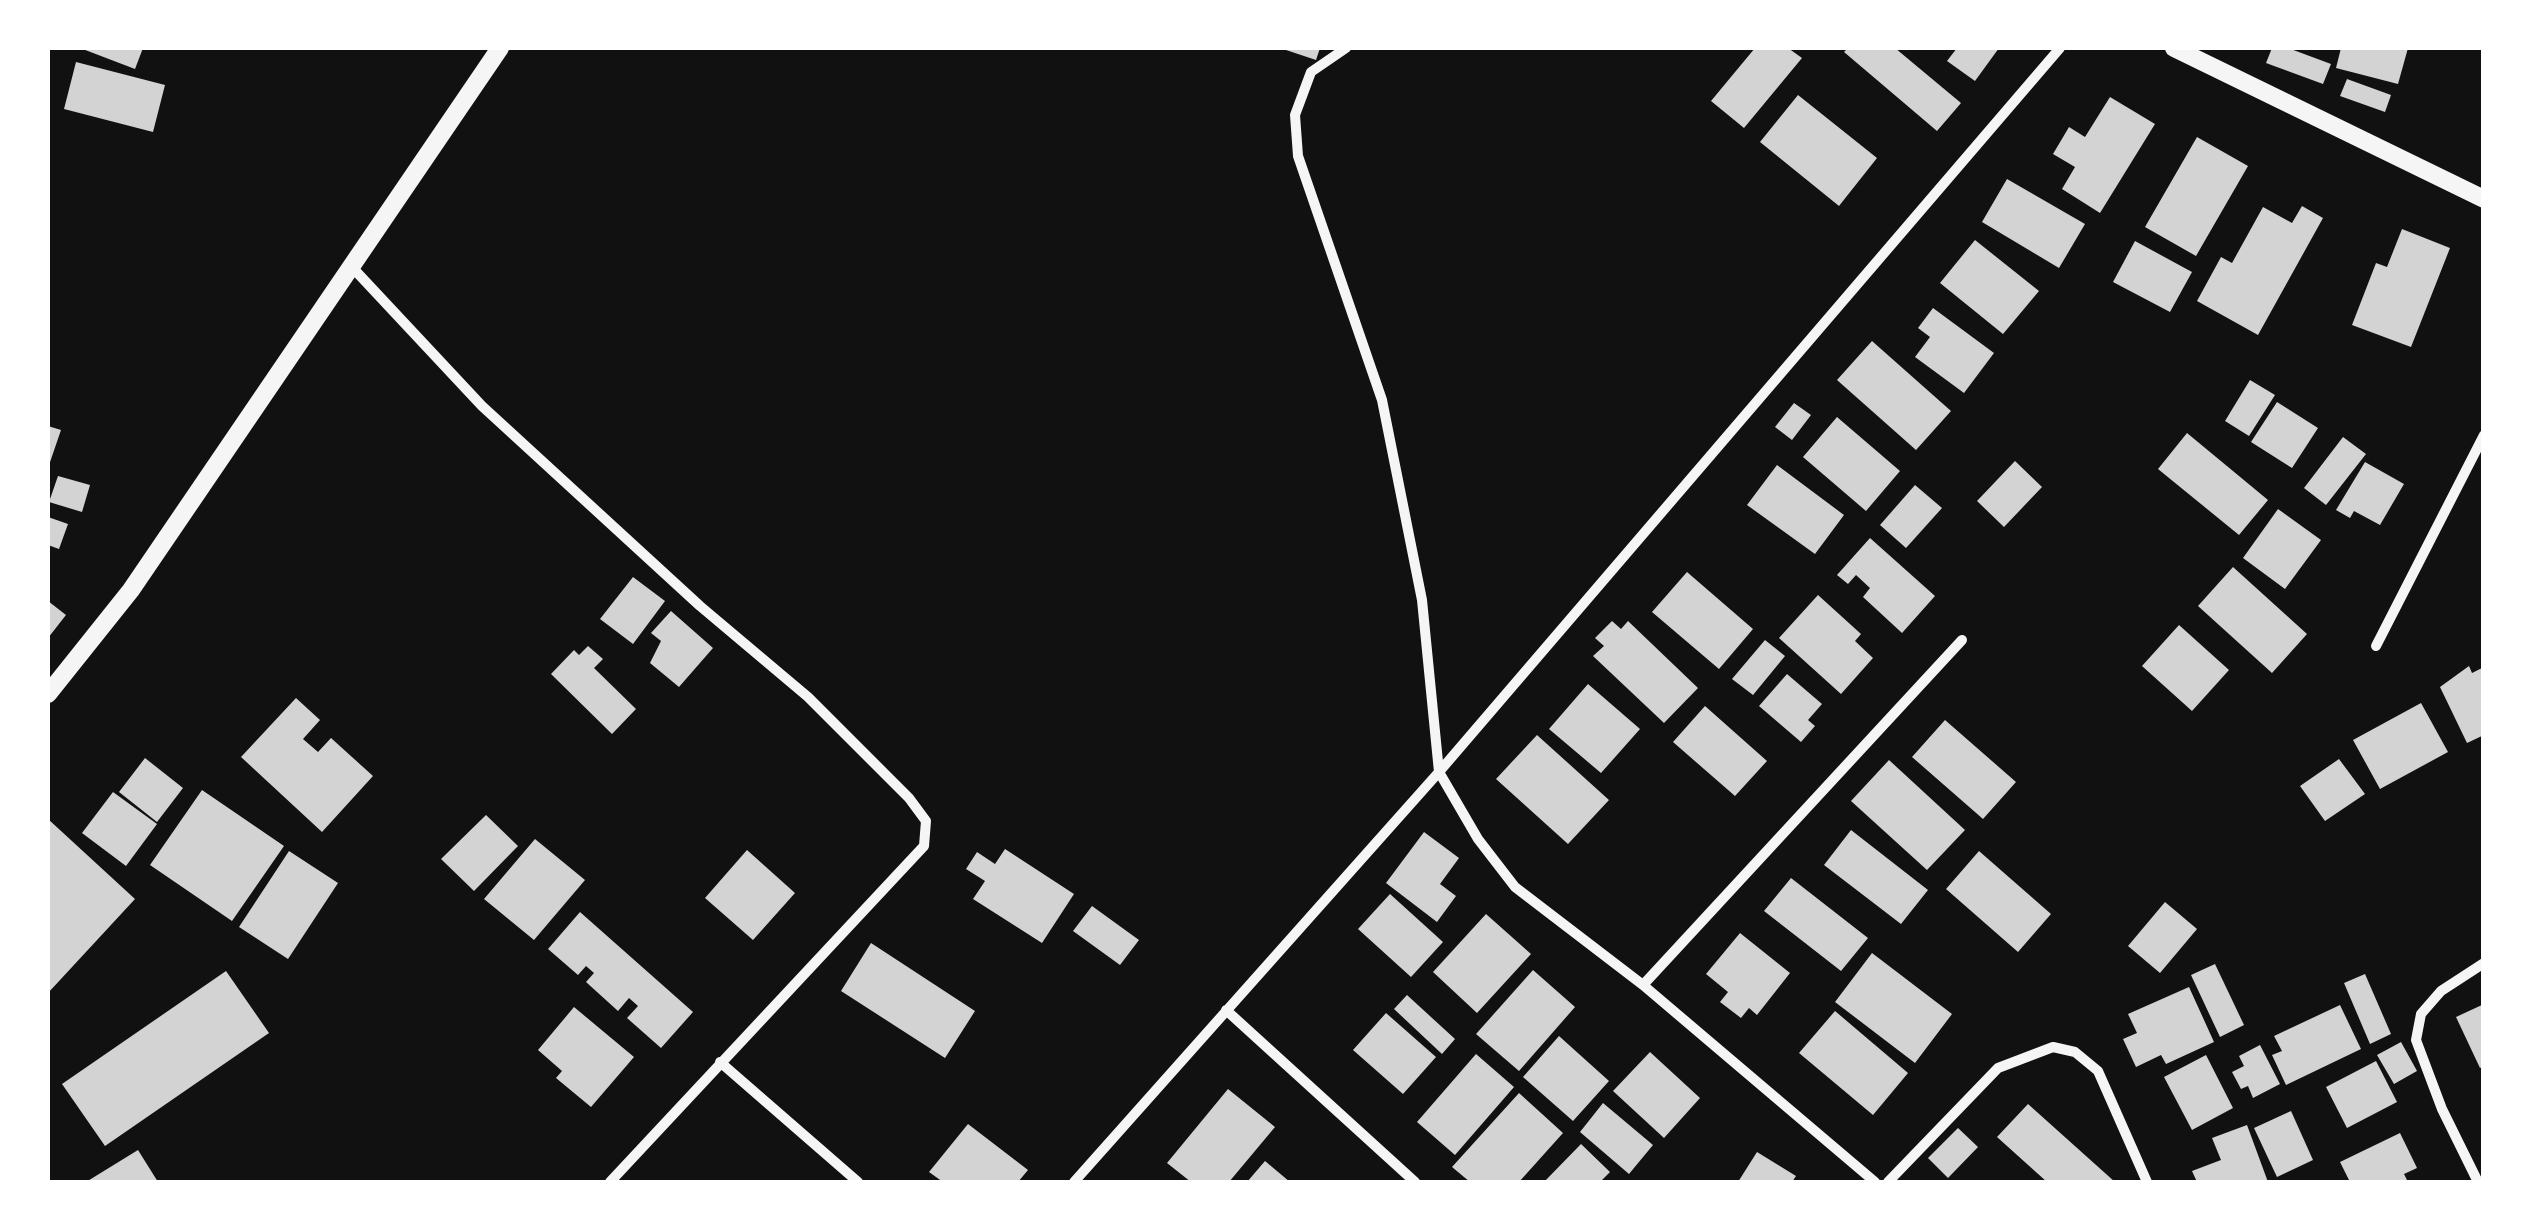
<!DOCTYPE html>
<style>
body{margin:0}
#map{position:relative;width:2531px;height:1230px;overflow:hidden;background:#111;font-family:Lato,sans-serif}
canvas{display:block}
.frame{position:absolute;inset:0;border:50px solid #fff;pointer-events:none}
</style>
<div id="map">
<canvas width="2531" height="1230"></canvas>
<div class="frame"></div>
</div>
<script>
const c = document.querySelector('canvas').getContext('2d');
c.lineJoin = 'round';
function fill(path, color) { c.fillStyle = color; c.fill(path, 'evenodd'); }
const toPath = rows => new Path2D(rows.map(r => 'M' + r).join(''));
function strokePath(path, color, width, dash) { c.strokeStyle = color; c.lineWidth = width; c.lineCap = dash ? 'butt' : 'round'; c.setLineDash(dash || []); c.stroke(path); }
const building = toPath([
 [80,48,143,48,135,69],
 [1280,48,1320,48,1316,60],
 [1755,48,1788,48,1802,58,1744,128,1711,101],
 [1848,48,1895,48,1961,103,1937,131,1844,52],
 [1957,48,1999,48,1975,81,1947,61],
 [2272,48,2288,48,2331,64,2323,84,2266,63],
 [2341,48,2408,48,2398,84,2336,68],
 [76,62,165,85,153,132,64,109],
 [2347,79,2391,95,2385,112,2340,96],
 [1798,95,1877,158,1839,206,1760,142],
 [2110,97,2155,124,2100,213,2062,189,2075,167,2053,154,2069,127,2085,137],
 [2197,137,2248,166,2196,256,2145,227],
 [2007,179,2085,224,2059,268,1982,222],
 [2302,206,2323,218,2258,335,2197,301,2221,257,2232,263,2263,207,2292,223],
 [2402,229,2450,248,2411,347,2352,325,2376,263,2387,267],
 [1975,240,2039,291,2003,334,1940,283],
 [2135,241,2192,272,2170,312,2113,282],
 [1933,308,1994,353,1964,393,1915,357,1930,337,1918,328],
 [1872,341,1951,411,1916,450,1837,380],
 [2250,380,2275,395,2249,436,2225,421],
 [2277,402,2318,428,2292,468,2251,442],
 [1794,403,1811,415,1792,440,1775,427],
 [1837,417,1900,471,1866,511,1803,457],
 [48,426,61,430,48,468],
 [2187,433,2268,500,2239,535,2158,469],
 [2343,437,2366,454,2326,505,2304,488],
 [2015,461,2042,487,2004,527,1977,501],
 [2365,462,2404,484,2380,525,2354,511,2350,518,2336,510],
 [1777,465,1844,515,1815,554,1747,505],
 [58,476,90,485,82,512,49,502],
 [1915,485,1942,508,1906,548,1880,525],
 [2278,509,2321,540,2285,589,2243,558],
 [48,517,68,524,59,549,48,545],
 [1870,538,1935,596,1902,633,1863,597,1870,588,1856,575,1848,584,1837,575],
 [2233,567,2307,634,2272,673,2198,606],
 [1687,572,1753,629,1719,669,1652,612],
 [633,577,665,601,633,644,600,619],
 [1818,595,1861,634,1855,641,1873,658,1841,694,1779,638],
 [48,601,66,615,48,638],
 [671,611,713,648,679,687,650,663,661,641,651,633],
 [1612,621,1621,629,1628,621,1698,688,1664,723,1593,656,1604,646,1595,638],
 [2179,625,2229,670,2192,711,2142,666],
 [1765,640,1785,656,1753,695,1732,679],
 [588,646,603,659,594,668,636,709,612,734,551,674,574,650,579,655],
 [2469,666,2472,673,2484,667,2484,735,2467,743,2440,687],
 [1787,674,1822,704,1808,720,1815,726,1801,742,1759,706],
 [1588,684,1640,729,1601,773,1549,729],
 [296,698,320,720,303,739,318,752,331,738,373,776,322,832,241,757],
 [2421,703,2448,752,2380,789,2353,740],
 [1705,706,1767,761,1735,796,1673,742],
 [1945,720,2016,782,1983,819,1912,757],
 [1537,735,1609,800,1568,844,1496,779],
 [145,758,183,788,157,822,119,792],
 [2339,759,2365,794,2325,821,2300,786],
 [1889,760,1965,830,1927,870,1851,801],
 [202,790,284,846,232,921,150,865],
 [113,792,157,824,126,866,82,833],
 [486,815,518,846,474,891,441,859],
 [48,819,135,899,48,993],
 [1851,830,1928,890,1901,924,1824,865],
 [1424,832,1459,858,1440,884,1456,896,1437,922,1386,883],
 [535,839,585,880,534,940,484,899],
 [1005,849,1074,894,1042,943,973,899,985,881,966,869,977,852,995,864],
 [747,850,795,893,753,940,705,898],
 [289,851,338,883,288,959,239,927],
 [1979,851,2051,914,2018,952,1946,889],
 [1791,878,1868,938,1841,971,1764,911],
 [1390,894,1443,942,1411,977,1358,929],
 [2165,902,2197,929,2160,973,2128,946],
 [1092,906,1139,940,1120,965,1073,931],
 [580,912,693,1012,661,1048,627,1018,638,1006,629,998,618,1011,586,982,594,973,586,966,578,975,548,949],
 [1486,914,1531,954,1477,1013,1433,972],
 [1740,933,1790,973,1757,1015,1749,1008,1741,1018,1720,1002,1728,992,1706,974],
 [871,943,975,1011,945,1058,841,991],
 [1872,953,1952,1014,1915,1063,1835,1002],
 [2215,964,2244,1025,2220,1037,2191,975],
 [1533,970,1575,1007,1519,1071,1476,1034],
 [226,971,269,1033,105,1146,62,1084],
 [2365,974,2391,1034,2370,1044,2344,983],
 [2189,987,2214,1042,2166,1064,2161,1055,2136,1067,2123,1039,2137,1033,2128,1014],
 [1407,995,1455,1039,1442,1054,1394,1009],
 [2484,1004,2484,1066,2480,1068,2456,1017],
 [2340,1005,2361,1049,2286,1085,2272,1055,2282,1051,2274,1036],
 [574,1007,634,1057,591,1107,556,1078,562,1071,538,1050],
 [1835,1011,1908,1073,1873,1115,1799,1053],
 [1386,1013,1436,1057,1403,1094,1353,1050],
 [1559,1036,1609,1081,1573,1121,1523,1077],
 [2401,1042,2417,1071,2394,1084,2377,1055],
 [2260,1045,2280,1084,2253,1098,2248,1086,2241,1089,2232,1072,2244,1066,2239,1056],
 [1650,1052,1700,1098,1664,1138,1613,1091],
 [1476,1054,1514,1087,1455,1155,1417,1122],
 [2206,1055,2233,1108,2192,1130,2164,1077],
 [2376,1061,2397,1102,2347,1128,2326,1087],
 [1228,1089,1275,1127,1229,1182,1191,1182,1167,1163],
 [1519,1093,1563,1133,1519,1182,1470,1182,1452,1167],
 [1603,1103,1653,1145,1629,1174,1580,1132],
 [2028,1104,2115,1182,2047,1182,1997,1137],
 [2291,1111,2313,1160,2277,1177,2254,1128],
 [968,1124,1028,1170,1018,1182,943,1182,929,1172],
 [2247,1125,2268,1182,2197,1182,2192,1171,2221,1160,2212,1138],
 [1958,1128,1978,1147,1948,1178,1928,1158],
 [2400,1133,2417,1168,2404,1174,2408,1182,2350,1182,2340,1162],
 [1581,1144,1610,1172,1600,1182,1544,1182],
 [138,1150,158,1182,86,1182],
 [1757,1152,1796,1176,1792,1182,1738,1182],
 [1265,1161,1290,1182,1247,1182]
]);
const minor = toPath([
 [1346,48,1311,72,1295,115,1298,156,1382,400,1422,600,1439,772,1478,839,1515,887,1643,985,1875,1182],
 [351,266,482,406,700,606,808,697,909,798,926,821,924,846,610,1182],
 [2376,646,2484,435],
 [1643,985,1962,640],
 [1226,1010,1415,1182],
 [720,1062,858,1182],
 [1074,1182,1439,772,2060,48],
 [1888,1182,1998,1068,2053,1047,2075,1052,2098,1071,2147,1182],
 [2478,1182,2442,1109,2416,1040,2421,1014,2441,991,2484,963]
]);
const tertiary = toPath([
 [2174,48,2484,199],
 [48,694,131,590,500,48]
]);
fill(building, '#d3d3d3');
strokePath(minor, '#f5f5f5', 10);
strokePath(tertiary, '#f5f5f5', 18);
</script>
